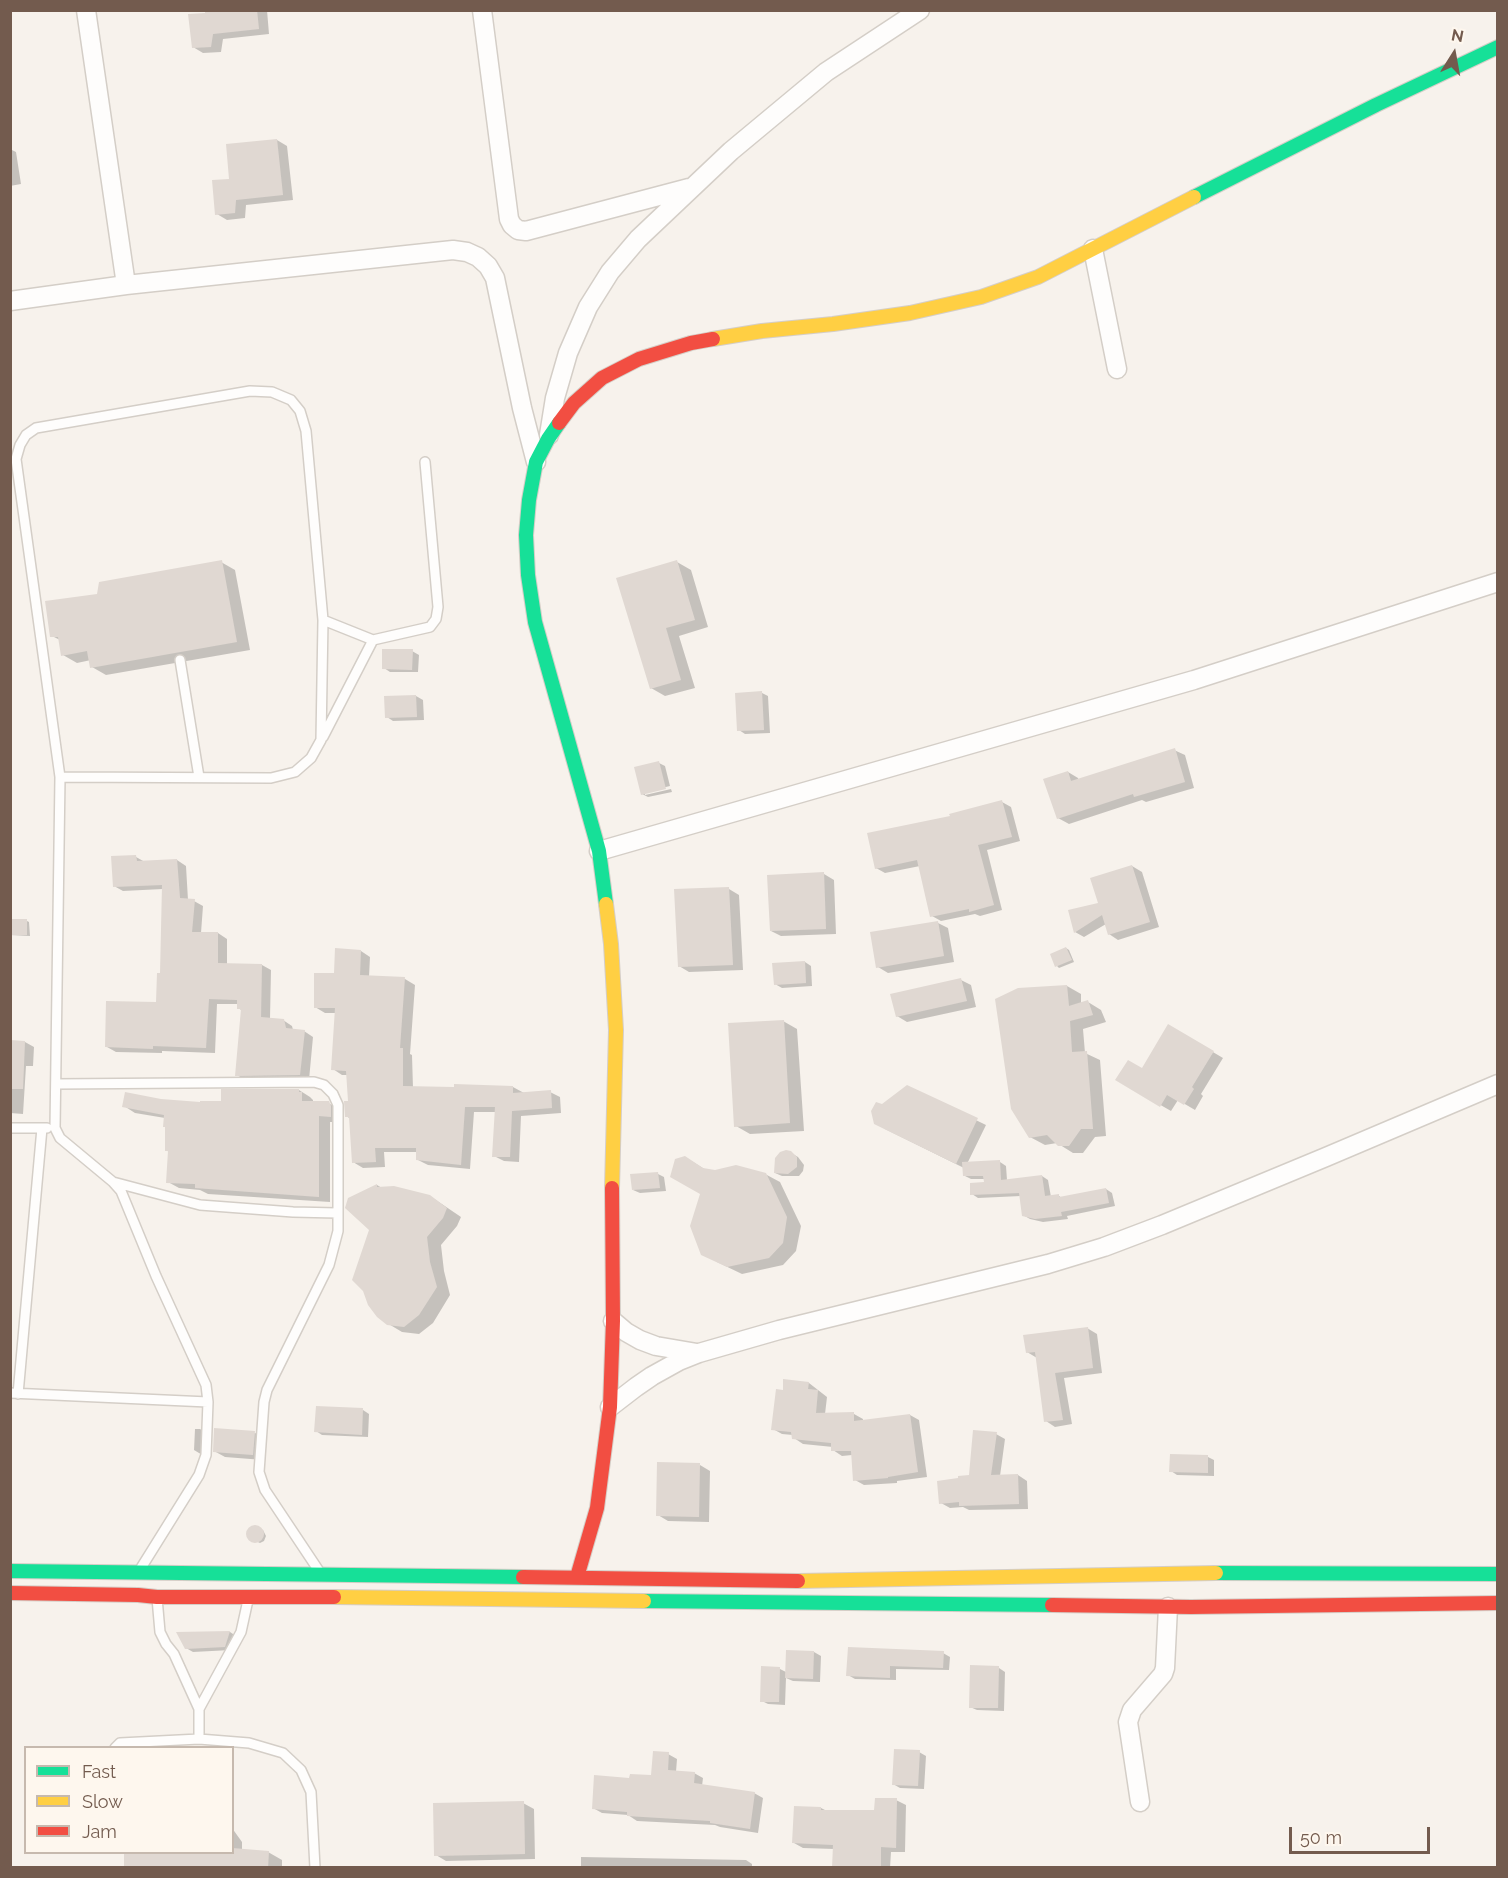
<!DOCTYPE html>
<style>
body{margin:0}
#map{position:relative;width:1508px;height:1878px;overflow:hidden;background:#f7f2ec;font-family:Raleway,sans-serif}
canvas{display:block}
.frame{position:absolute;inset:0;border:12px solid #735b4e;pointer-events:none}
.legend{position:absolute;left:24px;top:1746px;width:210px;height:108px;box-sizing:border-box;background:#fef7ee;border:2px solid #c6b9ae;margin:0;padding:8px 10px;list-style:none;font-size:18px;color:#735b4e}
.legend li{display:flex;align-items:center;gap:12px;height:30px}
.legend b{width:30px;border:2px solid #c6b9ae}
.north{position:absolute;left:1424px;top:24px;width:60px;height:60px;-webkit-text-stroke:4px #fef7ee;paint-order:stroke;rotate:11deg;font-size:16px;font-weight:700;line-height:24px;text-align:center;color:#735b4e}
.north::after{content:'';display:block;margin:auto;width:21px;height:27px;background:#735b4e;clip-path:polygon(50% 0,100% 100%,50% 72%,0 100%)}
.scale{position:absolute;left:1289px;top:1827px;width:141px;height:27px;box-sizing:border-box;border:3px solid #735b4e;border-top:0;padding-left:8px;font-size:18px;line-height:21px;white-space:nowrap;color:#735b4e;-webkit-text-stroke:4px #fef7ee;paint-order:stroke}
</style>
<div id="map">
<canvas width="1508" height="1878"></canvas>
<div class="frame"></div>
<ul class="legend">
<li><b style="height:8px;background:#16e098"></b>Fast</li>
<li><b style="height:8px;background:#ffcf43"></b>Slow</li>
<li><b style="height:8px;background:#f24e42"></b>Jam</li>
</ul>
<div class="north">N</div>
<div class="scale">50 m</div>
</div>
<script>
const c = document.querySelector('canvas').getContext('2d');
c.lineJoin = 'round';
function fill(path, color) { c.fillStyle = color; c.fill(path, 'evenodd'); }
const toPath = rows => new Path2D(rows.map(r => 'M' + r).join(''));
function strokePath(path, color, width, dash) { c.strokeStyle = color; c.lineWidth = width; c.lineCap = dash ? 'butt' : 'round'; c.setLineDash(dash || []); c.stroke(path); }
const shadow = toPath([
 [207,10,267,10,269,34,223,39,221,52,203,53,193,47,207,14],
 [277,140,287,146,293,200,246,205,245,218,227,220,217,214,231,180],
 [10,149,16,152,21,184,10,186],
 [221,562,235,570,250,650,106,675,92,667,91,660,77,663,63,655,60,640,52,636,98,595],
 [677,562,691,570,708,627,679,636,695,688,665,696,651,688],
 [412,651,419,655,418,672,390,672,384,668],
 [762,693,768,696,770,733,745,734,739,730],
 [416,696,423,700,424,720,393,721,387,717],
 [1174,750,1185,755,1194,788,1146,802,1142,800,1069,824,1058,818,1068,772,1078,778,1079,781],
 [659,763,665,766,670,786,645,792,645,795,671,789,672,792,648,797,642,794],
 [1002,802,1011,807,1020,841,987,850,1002,910,980,916,975,914,941,921,932,916,920,866,885,873,876,868],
 [136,857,145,862,177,860,186,866,188,900,194,901,203,906,201,933,218,933,227,939,227,965,262,965,271,970,270,1019,283,1020,292,1026,293,1030,304,1031,313,1037,309,1080,245,1080,237,1075,243,1011,238,1008,238,1004,217,1004,215,1053,162,1051,162,1053,116,1052,107,1047,158,1003,161,975,163,889,123,891,114,886],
 [1132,866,1142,872,1159,927,1118,940,1109,934,1106,924,1084,937,1075,932],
 [824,874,834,880,836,934,781,936,771,931],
 [729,889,739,895,743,970,689,972,679,966],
 [10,921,27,921,29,922,30,936,10,935],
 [938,923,948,928,954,962,888,973,878,967],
 [1066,948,1069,950,1074,962,1059,968,1057,966],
 [361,951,370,957,369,977,405,979,415,985,410,1054,412,1055,413,1088,513,1087,524,1093,550,1092,560,1097,561,1113,521,1116,519,1162,504,1161,494,1156,496,1112,474,1112,470,1169,428,1165,418,1160,418,1152,384,1152,385,1167,363,1168,353,1162,351,1119,346,1116,350,1103,348,1075,342,1075,333,1069,336,1013,325,1013,315,1007,335,974],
 [805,962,811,966,812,986,782,988,775,984],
 [961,980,971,985,976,1007,907,1022,897,1016],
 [1067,986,1081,994,1081,1004,1088,1002,1101,1010,1106,1022,1083,1029,1085,1053,1100,1060,1106,1136,1095,1137,1083,1153,1073,1153,1057,1143,1045,1145,1030,1137],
 [783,1021,797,1029,804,1131,750,1134,736,1126],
 [1169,1026,1223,1058,1201,1094,1203,1096,1195,1110,1178,1100,1171,1111,1117,1080,1143,1070],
 [10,1042,25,1042,34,1047,33,1066,26,1066,23,1114,10,1113],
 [908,1087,986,1125,967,1164,1000,1162,1006,1166,1007,1180,1042,1176,1048,1180,1051,1197,1059,1196,1062,1198,1106,1189,1112,1193,1115,1206,1067,1216,1068,1219,1043,1222,1030,1219,1023,1215,1021,1196,978,1198,972,1194,985,1183,985,1179,971,1179,965,1176,964,1168,885,1129,882,1106],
 [299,1090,310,1097,313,1100,313,1102,328,1103,340,1109,342,1122,330,1122,330,1202,208,1194,200,1190,179,1188,168,1182,169,1152,166,1150,165,1118,135,1113,124,1106,161,1101,202,1104,223,1102],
 [791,1153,798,1157,804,1165,803,1171,799,1176,782,1176,775,1173],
 [685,1157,706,1170,765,1174,780,1182,801,1226,796,1251,783,1265,742,1274,717,1262,702,1194],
 [658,1174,664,1177,666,1191,640,1193,633,1190],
 [377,1185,382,1188,430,1196,461,1217,457,1226,441,1245,444,1271,450,1295,433,1323,419,1334,402,1332,387,1323,371,1229],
 [1087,1328,1097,1334,1102,1373,1064,1378,1072,1424,1055,1427,1046,1421,1037,1358,1027,1352],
 [809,1383,827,1397,825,1414,854,1414,863,1419,863,1421,910,1415,919,1420,927,1477,897,1481,897,1483,864,1485,855,1480,852,1455,842,1456,833,1450,833,1447,803,1444,794,1438,793,1435,782,1434,773,1429,784,1391],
 [363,1410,369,1414,368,1437,322,1435,316,1431],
 [195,1429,200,1429,210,1435,204,1456,194,1450],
 [255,1433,265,1438,263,1460,225,1457,214,1451],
 [996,1434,1005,1439,1000,1476,1018,1475,1027,1481,1028,1509,969,1510,963,1507,950,1508,941,1503,959,1480,970,1477],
 [1208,1457,1214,1460,1214,1476,1177,1475,1171,1471],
 [700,1465,710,1471,709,1522,668,1521,658,1515],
 [255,1526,263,1530,266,1536,264,1541,260,1543,249,1538,247,1533,249,1529],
 [230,1632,236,1636,231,1650,193,1652,186,1648,178,1633],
 [787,1651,814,1652,821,1656,820,1682,793,1681,786,1678,785,1705,768,1704,762,1701,762,1668,780,1669,786,1672],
 [943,1653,950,1657,949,1670,896,1669,896,1680,855,1679,848,1675],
 [999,1668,1005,1672,1004,1711,977,1710,970,1707],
 [919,1752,926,1756,924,1789,900,1788,893,1784],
 [668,1754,677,1759,676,1772,694,1773,703,1778,702,1786,754,1793,763,1798,758,1833,720,1827,715,1825,637,1821,628,1815,602,1813,593,1808,631,1779,653,1776],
 [896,1800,906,1805,905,1852,891,1852,890,1868,834,1868,834,1849,803,1848,794,1843,821,1808,827,1811,876,1812],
 [523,1803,534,1809,535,1859,446,1861,436,1855],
 [232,1828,242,1842,242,1850,268,1852,282,1860,282,1868,126,1868,232,1852],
 [581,1857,746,1860,752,1864,752,1868,581,1868]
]);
const building = toPath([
 [205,10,257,10,259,29,213,34,211,47,192,48,188,14,205,13],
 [277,139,283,195,236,200,235,213,215,215,212,180,229,179,226,144],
 [222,560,237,642,90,668,87,651,61,656,58,637,50,637,45,601,97,594,99,582],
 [677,560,695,620,666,628,681,680,650,689,616,578],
 [382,649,413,649,412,670,382,669],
 [762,691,764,730,737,731,735,693],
 [416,695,417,717,385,718,384,696],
 [1175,748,1185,782,1134,797,1133,794,1057,819,1043,779,1068,771,1071,781],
 [659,761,666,789,641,795,634,767],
 [1002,800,1012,837,978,845,994,905,969,912,969,909,930,917,917,860,875,869,867,833,950,816,949,814],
 [136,855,137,861,177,859,180,898,195,899,192,932,218,932,218,963,262,964,261,1017,284,1019,286,1028,305,1030,300,1075,235,1076,241,1009,237,1009,237,1000,209,999,206,1048,153,1046,153,1049,105,1047,106,1001,156,1002,157,973,160,973,162,885,113,887,111,856],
 [1132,865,1150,922,1108,935,1102,915,1074,933,1068,910,1098,903,1090,878],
 [824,872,826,929,770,931,767,875],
 [729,887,733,965,678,967,674,889],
 [10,919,27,919,27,935,10,935],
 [938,921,944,956,876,968,870,932],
 [1066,947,1072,960,1055,967,1050,954],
 [335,948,361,950,360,975,405,977,400,1048,403,1048,403,1086,454,1087,454,1084,513,1086,513,1093,551,1090,552,1108,512,1111,510,1157,492,1157,495,1107,465,1107,461,1165,416,1160,416,1148,375,1148,376,1162,352,1163,349,1117,345,1117,344,1101,348,1101,346,1071,331,1070,335,1008,314,1008,314,973,334,973],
 [805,961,806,983,774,985,772,963],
 [961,978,967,1001,896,1017,890,994],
 [1067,985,1069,1006,1088,1000,1093,1015,1070,1021,1072,1052,1087,1051,1093,1129,1081,1129,1069,1146,1058,1146,1047,1135,1029,1138,1011,1109,995,999,1018,988],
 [784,1020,790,1123,734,1127,728,1023],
 [1168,1024,1214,1051,1192,1087,1194,1089,1184,1105,1167,1095,1160,1107,1115,1080,1128,1060,1142,1068],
 [10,1040,25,1041,23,1089,10,1089],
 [907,1085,978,1118,956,1164,874,1124,871,1111,876,1102,882,1104],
 [221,1089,299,1089,299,1092,302,1092,302,1101,329,1101,331,1106,331,1117,319,1116,319,1197,195,1188,195,1184,166,1183,168,1151,165,1151,165,1127,163,1127,164,1115,122,1107,125,1092,161,1099,200,1102,200,1101,221,1101],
 [786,1150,791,1151,797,1157,797,1167,788,1174,774,1173,775,1158,780,1152],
 [685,1156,703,1168,715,1170,736,1165,766,1173,787,1217,783,1243,769,1258,727,1267,701,1255,690,1226,700,1194,670,1177,675,1159],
 [1000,1160,1001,1180,1042,1175,1045,1196,1059,1194,1059,1197,1106,1188,1109,1203,1061,1212,1062,1216,1035,1219,1022,1216,1019,1193,970,1195,970,1183,984,1182,983,1176,963,1176,962,1162],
 [658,1172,660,1188,632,1190,630,1174],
 [377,1184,377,1187,394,1186,430,1195,447,1208,443,1218,427,1237,430,1262,437,1287,419,1315,404,1327,387,1325,377,1317,368,1305,363,1291,352,1280,369,1230,345,1208,348,1198],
 [1088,1327,1093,1368,1055,1373,1063,1420,1044,1422,1035,1352,1026,1353,1023,1335],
 [783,1379,809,1382,808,1389,818,1390,816,1413,854,1412,854,1421,910,1414,918,1472,888,1477,888,1478,853,1481,851,1451,831,1451,831,1443,792,1439,791,1432,771,1430,776,1389,783,1390],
 [316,1406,363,1408,362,1435,314,1432],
 [214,1428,255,1431,253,1455,213,1452],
 [973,1430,997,1432,991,1475,1018,1474,1019,1504,959,1506,959,1502,939,1504,937,1481,958,1478,958,1476,969,1475],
 [1170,1454,1208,1455,1208,1473,1169,1472],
 [657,1462,700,1463,699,1517,656,1516],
 '246 1534a9 9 0 1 1 18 0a9 9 0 1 1-18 0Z',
 [230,1631,225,1647,185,1649,176,1632],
 [848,1647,944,1651,943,1668,890,1666,890,1678,846,1676],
 [786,1650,814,1651,813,1679,785,1678],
 [970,1665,999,1666,998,1708,969,1708],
 [761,1666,780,1667,779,1702,760,1702],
 [894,1749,920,1750,918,1786,892,1785],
 [653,1751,669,1752,668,1770,695,1772,694,1783,755,1792,750,1829,710,1823,710,1821,627,1816,627,1812,592,1809,594,1775,629,1778,630,1774,651,1775],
 [875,1798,897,1798,896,1848,881,1847,881,1868,832,1868,833,1845,792,1843,794,1806,821,1807,821,1810,874,1810],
 [524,1801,525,1854,434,1856,433,1803],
 [232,1848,269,1851,268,1868,124,1868,124,1852,232,1852]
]);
const lane = toPath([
 [323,620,373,640,430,627,436,619,438,607,425,462],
 [180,660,199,777],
 [323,737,373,640],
 [60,777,271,778,295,772,311,758,321,740,323,620,306,431,300,411,291,400,272,392,250,391,36,428,26,435,20,445,16,459,60,777,55,1128,60,1138,113,1182,121,1191,156,1276,206,1385,208,1402,206,1455,199,1475,141,1568],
 [56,1084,314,1082,324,1085,333,1094,338,1105,338,1231,329,1265,267,1390,264,1402,259,1472,265,1490,319,1571],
 [10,1128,47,1128],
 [113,1182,200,1205,293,1212,337,1213],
 [10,1393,208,1402],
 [18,1394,42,1128],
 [157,1598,160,1632,166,1644,174,1654,199,1709,199,1739],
 [199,1709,241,1632,248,1600],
 [115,1748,120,1743,199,1739,249,1743,283,1753,301,1770,311,1792,315,1868]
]);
const street = toPath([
 [86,10,126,285],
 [482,10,509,219,512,225,518,230,526,231,689,188],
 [1093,249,1117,369],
 [10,301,126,285,453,250,467,252,478,257,488,266,495,278,522,408,536,462],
 [549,435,555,398,568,353,588,307,610,272,638,239,731,151,826,72,920,10],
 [599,851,1194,680,1498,582],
 [613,1321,626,1332,640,1340,656,1346,697,1353],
 [610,1407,636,1387,652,1376,679,1361,699,1353,779,1330,1048,1264,1104,1247,1162,1225,1326,1157,1498,1084],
 [1140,1802,1128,1722,1132,1710,1163,1674,1165,1668,1168,1607]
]);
const fast = toPath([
 [1194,197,1376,105,1498,47],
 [559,423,548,439,536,462,529,500,526,535,528,575,535,622,599,851,606,904],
 [10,1571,523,1577],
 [1216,1573,1498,1574],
 [644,1601,1052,1605]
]);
const slow = toPath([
 [713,339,762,331,833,324,910,313,981,297,1038,277,1194,197],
 [606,904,611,944,616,1030,612,1188],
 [798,1581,1216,1573],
 [334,1597,644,1601]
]);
const jam = toPath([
 [559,423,574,403,602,378,639,359,691,343,713,339],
 [523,1577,798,1581],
 [577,1577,597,1508,610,1407,613,1321,612,1188],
 [10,1593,138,1595,157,1597,334,1597],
 [1052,1605,1191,1607,1498,1603]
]);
fill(shadow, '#0003');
fill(building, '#e0d8d2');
strokePath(lane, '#d4cec7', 12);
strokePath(street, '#d4cec7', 21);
strokePath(fast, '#d5cec7', 16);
strokePath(slow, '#d5cec7', 16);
strokePath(jam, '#d5cec7', 16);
strokePath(lane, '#fefdfc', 9);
strokePath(street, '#fefdfc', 18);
strokePath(fast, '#16e098', 14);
strokePath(slow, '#ffcf43', 14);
strokePath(jam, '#f24e42', 14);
</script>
